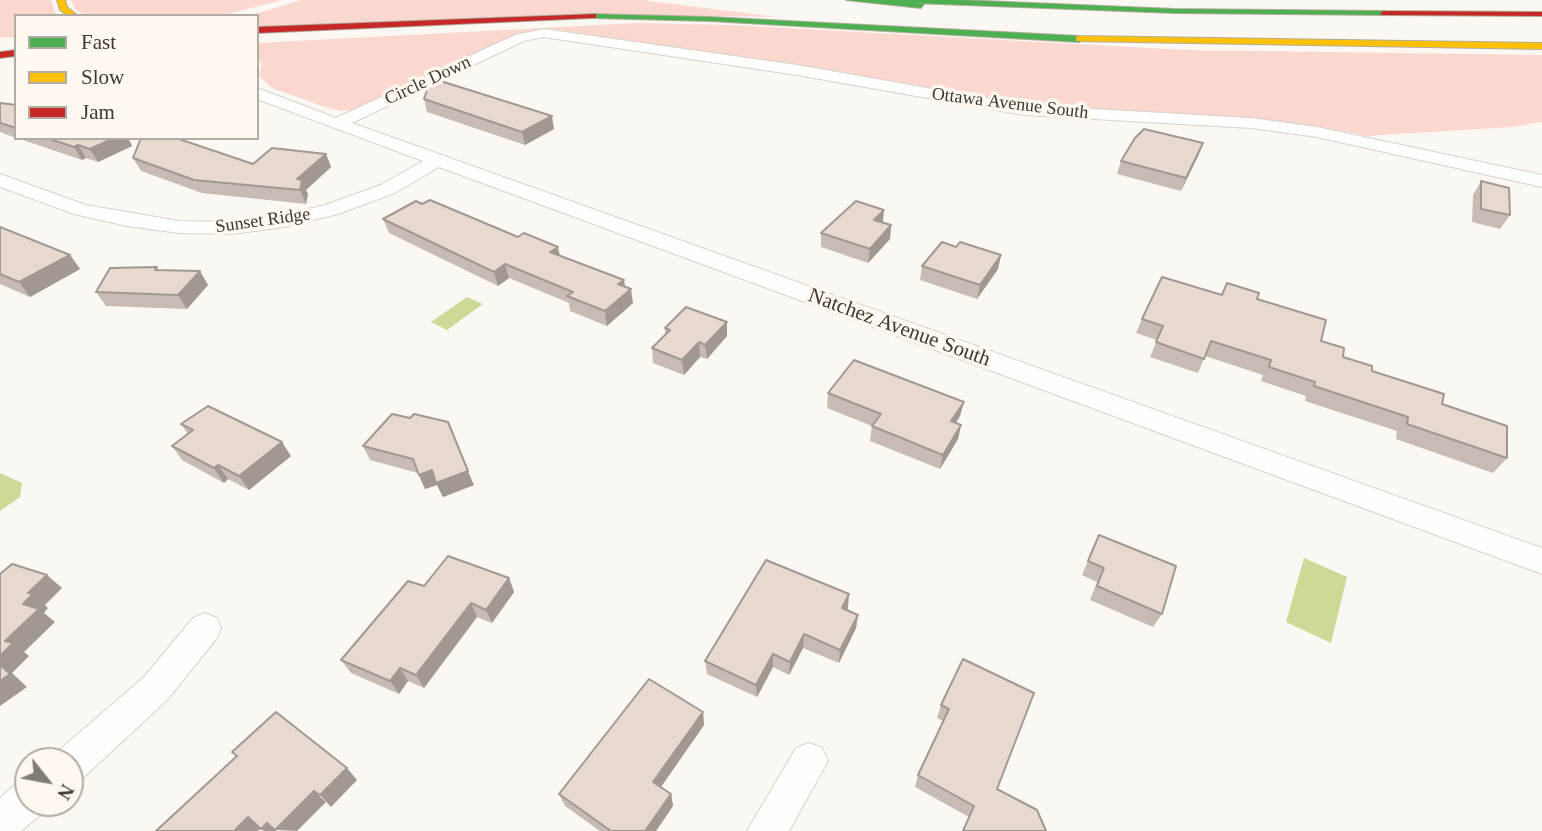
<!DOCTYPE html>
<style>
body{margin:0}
#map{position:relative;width:1542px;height:831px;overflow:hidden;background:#fbf8f4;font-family:"Times New Roman",serif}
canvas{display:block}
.legend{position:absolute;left:14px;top:14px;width:245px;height:126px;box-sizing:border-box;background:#fef8f1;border:2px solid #b1aba4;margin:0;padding:9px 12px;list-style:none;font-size:21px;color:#3e3831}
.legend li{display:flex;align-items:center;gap:14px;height:35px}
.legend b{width:35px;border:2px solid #b1aba4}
.north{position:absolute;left:14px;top:747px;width:70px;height:70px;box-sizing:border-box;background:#fef8f1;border:2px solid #b1aba4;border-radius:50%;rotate:121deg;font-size:19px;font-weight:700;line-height:28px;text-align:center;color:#3e3831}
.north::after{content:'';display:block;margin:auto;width:24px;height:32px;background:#807b75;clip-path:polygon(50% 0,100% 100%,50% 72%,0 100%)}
</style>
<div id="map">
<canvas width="1542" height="831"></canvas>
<ul class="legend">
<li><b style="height:9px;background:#4caf50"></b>Fast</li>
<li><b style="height:9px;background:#ffc107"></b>Slow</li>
<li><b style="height:9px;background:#c62828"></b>Jam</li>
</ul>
<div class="north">N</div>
</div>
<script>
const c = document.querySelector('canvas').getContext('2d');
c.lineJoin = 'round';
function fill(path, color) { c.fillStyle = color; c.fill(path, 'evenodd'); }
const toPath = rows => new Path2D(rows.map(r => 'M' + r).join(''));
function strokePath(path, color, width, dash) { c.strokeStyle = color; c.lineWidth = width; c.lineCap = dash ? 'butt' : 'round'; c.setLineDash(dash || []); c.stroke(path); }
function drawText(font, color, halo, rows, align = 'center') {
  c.font = font + ' "Times New Roman",serif'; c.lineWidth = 7; c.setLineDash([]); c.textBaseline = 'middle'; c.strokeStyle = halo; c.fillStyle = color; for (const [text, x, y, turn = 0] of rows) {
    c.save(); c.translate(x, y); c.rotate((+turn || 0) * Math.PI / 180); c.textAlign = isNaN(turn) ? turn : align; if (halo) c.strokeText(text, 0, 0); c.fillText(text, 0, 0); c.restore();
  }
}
const green = toPath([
 [0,0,51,0,55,12,60,16,16,16,16,37,0,38],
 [71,0,282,0,220,16,87,16,75,9],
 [301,0,642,0,777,17,709,16,257,27,257,16,249,16],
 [636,23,731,25,1186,50,1542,55,1542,122,1512,127,1367,136,1322,127,1260,120,1034,107,757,60,545,29,510,37,352,110,340,111,325,107,272,88,259,76,262,64,257,59,257,43]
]);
const water = toPath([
 [467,297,483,304,447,330,431,322],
 [0,473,22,483,20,497,0,511],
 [1304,558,1347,577,1331,643,1286,622]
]);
const street = toPath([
 [544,29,797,65,1024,105,1251,118,1317,127,1542,175,1542,187,1317,137,1251,128,1024,115,797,75,544,37,524,41,352,123,1542,548,1542,574,439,167,395,193,338,214,284,227,232,234,179,233,127,226,74,214,0,187,0,174,86,205,179,221,232,222,284,215,325,205,381,185,423,161,257,99,257,88,336,118,515,35,544,29],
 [205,613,217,618,221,628,217,638,168,699,83,778,70,784,70,761,53,761,57,752,144,677,193,618,205,613],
 [809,743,822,748,828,761,789,831,747,831,796,748,809,743],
 [28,781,28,803,46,803,42,814,21,831,0,831,0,798,14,786,28,781]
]);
const fast = toPath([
 [846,0,960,0,1175,9,1384,11,1388,13,1384,15,1175,13,913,3,924,4,921,8,846,0],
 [590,14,710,17,1079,36,1083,39,1079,42,710,21,593,18,590,18,590,14]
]);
const slow = toPath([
 [57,0,65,0,67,7,78,16,68,16,60,10,57,0],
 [1079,36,1542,43,1542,49,1076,41,1076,37,1079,36]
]);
const jam = toPath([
 [1384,11,1542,12,1542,16,1381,15,1380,13,1384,11],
 [596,14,596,18,593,18,257,33,257,27,596,14],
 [16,50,16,56,0,58,0,52,16,50]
]);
const wall = toPath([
 [424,99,554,129,525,145,427,112],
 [0,103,16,105,16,138,0,132],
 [17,138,128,138,132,146,98,162,86,158,82,160],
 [1203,143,1198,156,1181,191,1117,174,1121,161],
 [326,154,331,167,306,190,308,194,306,204,202,193,141,171,133,158,253,164],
 [1481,181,1510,215,1500,229,1472,222,1473,195],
 [422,204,624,280,625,287,633,303,607,326,570,311,569,303,509,278,498,286,389,233,383,219],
 [883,223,891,225,890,239,868,263,821,247,821,233],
 [0,227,70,255,80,269,30,297,0,284],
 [956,247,1001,255,998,269,977,299,920,280,922,266],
 [157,267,159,270,208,285,187,309,106,306,96,292],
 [1227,283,1257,299,1321,341,1343,357,1442,404,1507,458,1493,473,1396,439,1397,431,1305,401,1306,396,1261,381,1263,375,1205,356,1198,373,1150,357,1157,340,1136,333,1142,319,1221,295],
 [665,328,727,336,707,359,700,357,684,375,653,363,652,348,665,335],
 [828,393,960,416,956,423,961,425,958,439,940,469,870,441,872,426,827,408],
 [392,414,474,485,443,497,437,485,425,489,418,473,370,460,363,446],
 [181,424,291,456,249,490,228,479,224,483,182,460,172,446,188,434],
 [1099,535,1162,614,1153,627,1090,600,1097,582,1082,575],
 [509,578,514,592,492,623,477,617,424,688,408,681,399,694,351,673,341,660,424,586],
 [848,608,846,610,858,615,856,628,839,663,803,648,789,675,773,667,757,697,707,674,705,661],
 [963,659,997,789,969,817,915,787,918,775,943,721,937,718,941,705],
 [703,712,704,725,661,787,671,794,673,806,656,831,600,831,565,806,559,794]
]);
const shadedWall = toPath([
 [552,116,554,129,525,145,522,132],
 [114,138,128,138,132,146,98,162,90,149],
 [1203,143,1198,156,1181,191,1186,178],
 [78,145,86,158,82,160,74,147],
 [326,154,331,167,306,190,308,194,306,204,300,190,297,179],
 [884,210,883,223,874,220],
 [891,225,890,239,868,263,870,249],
 [558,247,561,261,550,252],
 [70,255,80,269,30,297,19,282],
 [1001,255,998,269,977,299,980,285],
 [505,264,509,278,498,286,494,272],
 [200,271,208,285,187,309,178,295],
 [624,280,626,294,631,289,633,303,607,326,605,311,618,284],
 [727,322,727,336,707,359,705,345],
 [699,342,700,357,684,375,682,360],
 [964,402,960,416,948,435,951,421],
 [961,425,958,439,940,469,943,455],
 [282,442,291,456,249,490,239,476],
 [218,465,228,479,224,483,214,468],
 [432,470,468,471,474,485,443,497,437,485,425,489,419,475],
 [47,575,62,588,45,605,48,608,44,613,55,622,24,652,29,656,12,673,27,687,0,706,0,656,5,641,28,593],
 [509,578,514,592,492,623,486,610],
 [849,594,848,608,840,622,842,608],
 [471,603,477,617,424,688,416,675],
 [858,615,856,628,839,663,840,650],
 [804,634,803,648,789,675,790,662],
 [773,654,773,667,757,697,756,685],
 [400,668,408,681,399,694,390,681],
 [703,712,704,725,656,794,653,782],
 [347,768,357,780,331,807,320,795],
 [314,791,326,802,297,831,275,830],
 [671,794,673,806,656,831,645,831],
 [248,817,261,828,258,831,234,831],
 [267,823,276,831,264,831,261,829]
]);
const building = toPath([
 [431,78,552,116,522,132,424,99,431,78],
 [0,103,16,105,16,128,0,123,0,103],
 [1144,129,1203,143,1186,178,1121,161,1135,138,1144,129],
 [47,138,114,138,90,149,78,145,74,147,47,138],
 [141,138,176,138,253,164,272,148,326,154,297,179,302,180,300,190,194,180,133,158,141,138],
 [1481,181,1509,188,1510,215,1481,209,1481,181],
 [430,200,518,237,524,233,558,247,550,252,624,280,618,284,631,289,605,311,567,296,573,292,505,264,494,272,383,219,416,201,422,204,430,200],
 [856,201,884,210,874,220,891,225,870,249,821,233,856,201],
 [0,227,70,255,19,282,0,274,0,227],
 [942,242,956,247,960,242,1001,255,980,285,922,266,942,242],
 [157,267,155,270,200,271,178,295,96,292,110,268,157,267],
 [1162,277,1222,295,1227,283,1259,293,1257,299,1326,320,1321,341,1344,348,1343,357,1372,366,1372,371,1444,394,1442,404,1507,426,1507,458,1407,424,1408,417,1314,386,1315,382,1269,367,1271,360,1211,341,1204,359,1156,342,1163,326,1142,319,1162,277],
 [686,307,727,322,705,345,699,342,682,360,652,348,670,330,665,328,686,307],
 [854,360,964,402,951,421,961,425,943,455,872,426,881,414,828,393,854,360],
 [208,406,282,442,239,476,218,465,214,468,172,446,193,430,181,424,208,406],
 [392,414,410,418,414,414,448,422,468,471,436,483,432,470,419,475,413,459,363,446,392,414],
 [1099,535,1176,566,1162,614,1097,586,1104,568,1088,561,1099,535],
 [448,556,509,578,486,610,471,603,416,675,400,668,390,681,341,660,408,581,424,586,448,556],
 [766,560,849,594,842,608,858,615,840,650,804,634,790,662,773,654,756,685,705,661,766,560],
 [12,564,47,575,28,593,33,594,23,604,39,609,5,641,13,643,0,656,0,574,12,564],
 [963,659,1034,693,997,789,1037,810,1046,831,963,831,974,806,918,775,949,709,941,705,963,659],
 [0,665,10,674,0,681,0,665],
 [649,679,703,712,653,782,671,794,645,831,611,831,559,794,649,679],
 [276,712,347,768,320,795,314,791,275,830,267,823,261,829,248,817,234,831,156,831,237,756,232,752,276,712]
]);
const farStreetnames = [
 ["Circle Down",428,81,-25],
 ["Ottawa Avenue South",1010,104,7],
 ["Sunset Ridge",263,221,-8]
];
const streetNames = [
 ["Natchez Avenue South",899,328,20]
];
fill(green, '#fad8d0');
fill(water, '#ccd997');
strokePath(street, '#d6d2cc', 2);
strokePath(fast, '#b1ad9b', 2);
strokePath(slow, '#b1ad9b', 2);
strokePath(jam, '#b1ad9b', 2);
fill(street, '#fefefd');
fill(fast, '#4caf50');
fill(slow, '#ffc107');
fill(jam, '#c62828');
fill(wall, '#c8bbb3');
fill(shadedWall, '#a29892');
fill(building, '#e8d9d0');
strokePath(building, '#a29892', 2);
drawText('18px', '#3e3831', '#fef8f1', farStreetnames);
drawText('21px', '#3e3831', '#fef8f1', streetNames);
</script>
